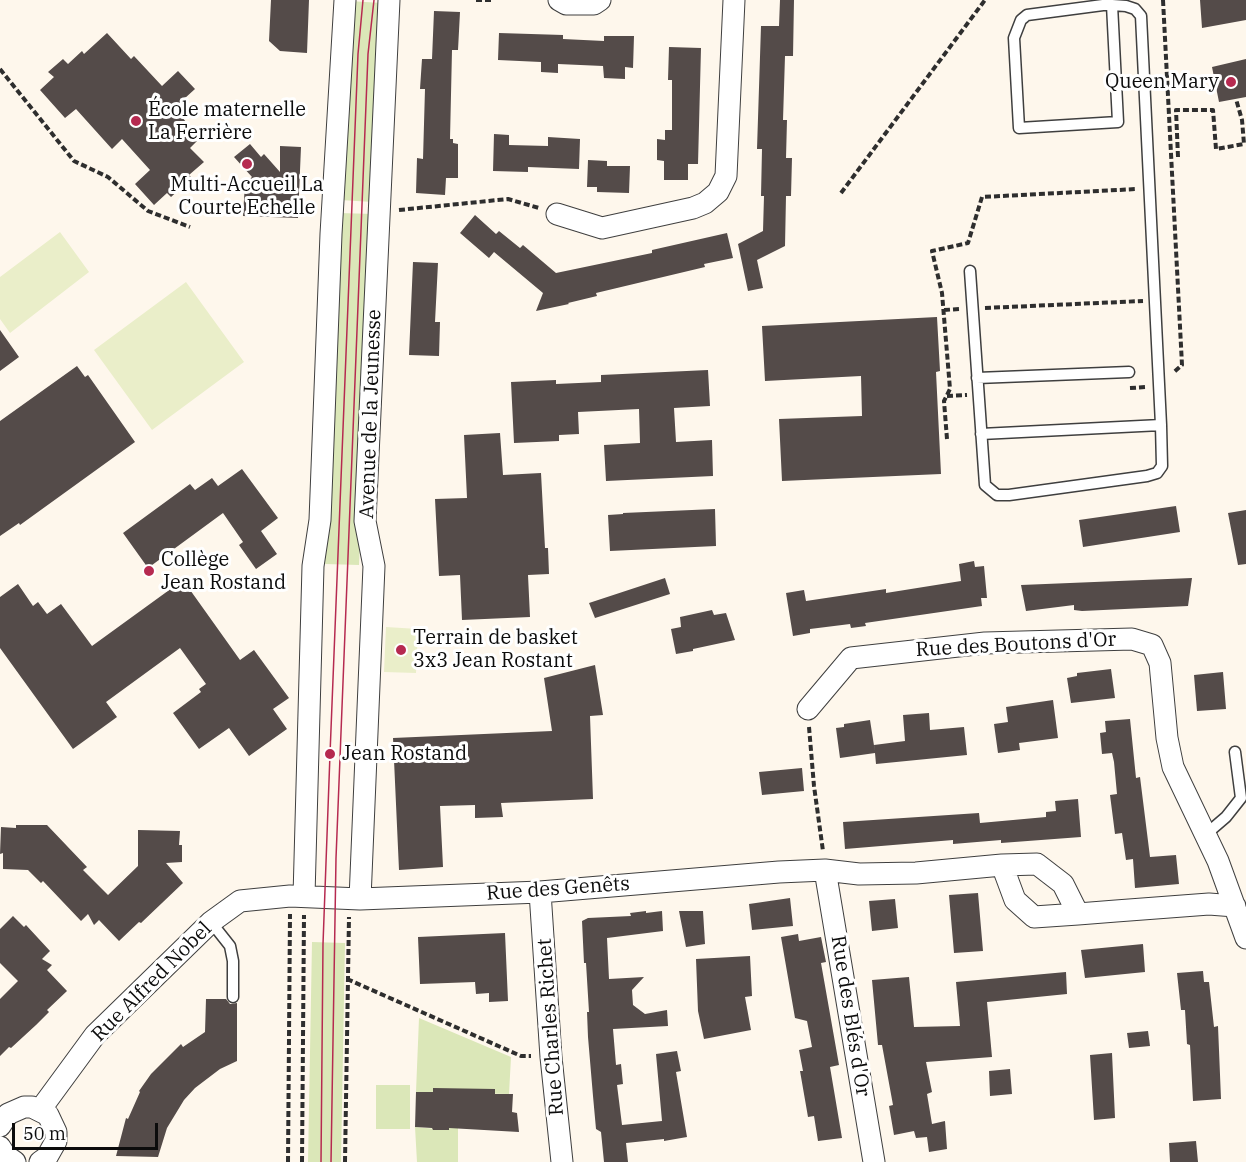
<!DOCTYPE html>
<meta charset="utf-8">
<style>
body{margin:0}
#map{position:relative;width:1246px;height:1162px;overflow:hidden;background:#fef7ec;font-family:"IBM Plex Serif",serif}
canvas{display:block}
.scale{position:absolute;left:12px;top:1123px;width:146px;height:27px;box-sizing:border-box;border:3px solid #0c0c0c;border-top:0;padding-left:8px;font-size:18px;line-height:21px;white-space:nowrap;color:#0c0c0c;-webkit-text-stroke:4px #fff;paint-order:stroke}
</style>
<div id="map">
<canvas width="1246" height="1162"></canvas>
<div class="scale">50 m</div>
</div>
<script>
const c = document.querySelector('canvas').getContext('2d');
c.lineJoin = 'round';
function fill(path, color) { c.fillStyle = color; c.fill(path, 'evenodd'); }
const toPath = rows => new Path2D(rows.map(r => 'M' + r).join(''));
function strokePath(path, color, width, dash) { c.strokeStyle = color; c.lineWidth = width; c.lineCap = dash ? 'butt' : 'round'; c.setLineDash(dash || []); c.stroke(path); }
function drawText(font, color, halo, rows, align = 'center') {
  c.font = font + ' "IBM Plex Serif",serif'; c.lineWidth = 6; c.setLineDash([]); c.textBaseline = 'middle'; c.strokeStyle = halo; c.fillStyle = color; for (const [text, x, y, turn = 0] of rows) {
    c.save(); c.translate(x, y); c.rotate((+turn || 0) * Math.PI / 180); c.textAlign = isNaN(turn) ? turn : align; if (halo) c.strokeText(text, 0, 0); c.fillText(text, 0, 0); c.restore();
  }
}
const green = toPath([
 [349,1,382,3,373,202,340,200],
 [339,213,374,214,359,565,325,564],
 [312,942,345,943,341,1162,308,1162],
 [419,1018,511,1057,509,1094,416,1092],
 [376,1085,410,1085,410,1129,376,1129],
 [415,1127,448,1130,449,1128,458,1128,458,1162,417,1162]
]);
const pitch = toPath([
 [60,232,89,272,10,333,0,319,0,277],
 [186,282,244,362,152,430,94,350],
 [386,627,418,629,416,673,384,672]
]);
const building = toPath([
 [271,0,309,0,307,53,280,51,269,41],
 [780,0,794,0,793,56,785,56,783,120,787,120,786,158,792,158,791,196,786,196,785,246,757,260,763,288,748,291,738,244,763,231,764,196,761,196,762,149,757,149,761,26,779,26],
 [1200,0,1246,0,1246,20,1202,28],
 [434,11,460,12,458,50,452,50,450,139,453,139,453,143,458,144,458,178,446,178,445,195,416,193,417,158,423,159,425,89,420,89,422,59,432,59],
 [107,33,131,59,134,56,162,86,178,71,195,89,174,108,200,138,190,148,204,162,189,175,192,178,171,197,167,193,154,205,135,184,150,170,122,139,112,149,76,109,65,118,40,90,54,77,48,72,63,59,68,64,82,51,84,54],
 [499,33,563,35,563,39,604,41,604,36,634,36,633,68,625,67,625,79,604,78,603,66,558,64,558,73,541,72,541,62,498,60],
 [669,47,701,48,698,164,688,164,688,180,664,180,664,161,657,160,657,139,665,140,665,130,672,130,672,80,668,80],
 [1246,59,1246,97,1219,102,1212,67],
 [494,134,509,135,509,145,548,146,548,137,580,139,579,169,528,167,528,172,493,171],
 [250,144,261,157,264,154,280,172,280,146,301,147,298,218,243,216,245,183,252,177,234,157],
 [588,160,607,161,607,166,630,166,629,193,597,192,597,187,587,187],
 [475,215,496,234,499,231,520,248,523,245,556,273,652,253,652,250,727,233,733,258,704,264,705,267,596,293,597,296,568,303,569,304,536,311,543,293,494,252,489,258,460,233],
 [413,262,438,263,435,322,440,322,439,356,409,355],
 [937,317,940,371,936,372,941,474,782,481,779,419,862,416,861,376,765,381,762,326],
 [0,330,19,357,0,371],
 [77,366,85,377,88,375,135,442,20,525,19,523,0,536,0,421],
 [708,370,710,406,674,408,676,442,712,440,713,476,606,481,604,445,640,443,639,409,578,412,579,434,559,435,559,441,514,443,511,382,556,380,556,384,601,382,601,375],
 [500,433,503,475,541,473,545,548,548,548,549,574,528,575,530,617,462,620,460,575,439,576,435,499,467,498,464,435],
 [242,469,278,518,261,531,277,554,256,569,239,545,243,542,223,513,148,568,123,533,190,484,195,490,212,478,218,486],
 [1176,506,1180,532,1083,547,1079,520],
 [715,509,716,546,610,551,608,515,623,514,623,513],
 [1246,510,1246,564,1238,565,1228,513],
 [974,561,975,567,984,566,987,598,981,598,982,606,865,623,866,626,851,628,850,624,810,629,810,633,793,636,786,593,804,590,806,601,886,589,886,593,961,581,959,564],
 [665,578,670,594,595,618,589,603],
 [1192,578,1188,606,1082,611,1074,610,1074,605,1026,611,1021,585],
 [183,580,240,660,254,650,289,698,273,709,287,729,249,756,229,728,199,749,173,713,201,692,199,689,206,684,180,648,106,702,117,717,73,749,0,648,0,597,18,584,33,606,38,602,47,614,61,604,92,646],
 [712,610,714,615,726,613,735,640,693,649,693,651,676,654,671,629,681,627,680,617],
 [595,665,603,715,590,716,593,799,501,803,503,817,475,818,475,805,440,806,443,867,399,870,393,738,552,731,544,678],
 [1111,669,1115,698,1071,703,1067,678,1077,676,1077,673],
 [1223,672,1226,709,1197,711,1194,675],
 [1053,700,1058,738,1019,743,1020,750,998,753,994,724,1008,722,1006,707],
 [929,713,930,730,964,727,967,755,876,764,875,753,840,758,836,728,844,727,844,724,870,720,875,752,874,745,905,741,903,715],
 [1130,719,1136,778,1140,777,1150,857,1176,855,1179,884,1135,888,1133,859,1126,860,1122,833,1115,834,1110,795,1117,794,1114,762,1112,753,1102,754,1100,733,1106,732,1105,721],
 [802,768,804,791,762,795,759,772],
 [1078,799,1081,837,1001,843,1001,840,953,844,953,840,845,849,843,822,979,813,980,823,1046,817,1046,812,1056,811,1055,801],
 [16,825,47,825,87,867,83,870,108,895,138,866,138,830,180,831,179,845,182,845,182,862,166,863,183,883,141,923,139,922,119,941,99,920,94,925,88,914,81,921,43,881,41,883,28,870,3,869,3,853,0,854,1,827,16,828],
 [978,893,983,951,954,953,949,895],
 [790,898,793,926,752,930,749,904],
 [895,899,898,928,872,931,869,901],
 [646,911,646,913,662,911,663,931,607,938,609,979,644,977,632,990,633,1005,645,1014,667,1010,668,1026,613,1029,616,1065,621,1064,623,1084,617,1085,622,1125,662,1121,656,1054,677,1051,681,1071,676,1072,687,1137,664,1141,664,1139,626,1143,628,1162,604,1162,601,1132,596,1129,593,1096,588,1037,587,1012,589,1012,586,963,584,963,582,921,588,918,631,916,630,913],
 [679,911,703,911,705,944,686,947],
 [13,916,24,927,26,925,50,951,42,959,52,965,47,970,67,991,47,1010,49,1012,36,1025,11,1048,9,1047,0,1056,0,999,18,981,0,963,0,929],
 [505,933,508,1001,489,1002,489,993,476,994,475,982,420,984,418,937],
 [798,934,799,941,821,937,826,962,821,963,839,1065,830,1067,842,1138,818,1141,814,1116,808,1117,800,1071,803,1071,799,1050,812,1047,807,1021,795,1018,781,937],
 [1143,944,1145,972,1085,978,1081,950],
 [750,956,752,996,745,997,751,1030,704,1039,698,1011,696,959],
 [1203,971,1204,982,1209,982,1214,1027,1218,1026,1221,1099,1193,1101,1190,1045,1187,1044,1185,1010,1181,1010,1177,973],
 [1066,972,1067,994,987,1002,992,1057,926,1062,932,1092,927,1094,932,1124,945,1121,947,1149,929,1152,927,1137,916,1138,914,1131,894,1135,889,1106,893,1105,882,1045,878,1045,872,980,909,977,914,1027,960,1026,956,982],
 [206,999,226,999,230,1004,237,1003,237,1061,220,1069,195,1088,184,1100,167,1128,158,1157,116,1156,126,1118,128,1119,140,1092,139,1091,151,1074,181,1044,183,1047,205,1032],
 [1148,1031,1150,1046,1129,1048,1127,1033],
 [1112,1053,1115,1118,1094,1120,1090,1055],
 [1010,1069,1012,1094,990,1096,989,1071],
 [433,1088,495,1089,495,1094,513,1094,512,1112,517,1113,519,1132,449,1128,449,1130,433,1130,432,1128,415,1127,416,1092,433,1092],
 [1196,1141,1198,1162,1170,1162,1169,1143]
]);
const path = toPath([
 [476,0,491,0],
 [1163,0,1182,365,1173,373],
 [0,69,74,161,108,177,148,211,190,227],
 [1178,157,1176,110,1213,110,1216,149,1244,144,1242,120,1236,99],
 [841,193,985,0],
 [399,210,508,199,539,208],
 [985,308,1143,301],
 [944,310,960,309],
 [1130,388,1147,387],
 [947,396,967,395],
 [947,439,944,401,950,389,942,293,932,251,968,243,982,197,1137,189],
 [809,727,814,786,823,851],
 [347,979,521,1056,531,1056],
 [288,1162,290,914],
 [302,1162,304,915],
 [345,1162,349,917]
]);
const lane = toPath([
 [970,271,985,485,997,495,1009,495,1147,476,1157,473,1162,466,1161,425,1141,16,1135,9,1126,6,1112,5,1103,5,1027,15,1021,20,1014,38,1019,128,1118,122,1112,5],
 [977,378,1129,372],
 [981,434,1161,425],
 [1205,835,1226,817,1241,798,1235,752],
 [211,922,230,946,233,961,233,997]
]);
const street = toPath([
 [559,0,566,4,594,4,600,0],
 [557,214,602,228,693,208,705,203,718,192,726,176,734,0],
 [808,709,851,658,985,643,1132,639,1152,645,1160,663,1167,738,1173,767,1218,861,1246,938],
 [825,870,874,1162],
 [540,892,551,1057,562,1162],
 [304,896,313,566,320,520,331,234,345,0],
 [360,899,374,566,365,521,389,0],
 [1078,914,1063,884,1037,864,1002,865,1015,900,1034,917,1078,914,1116,911,1209,904,1235,906],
 [40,1110,95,1035,211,922,240,901,290,896,360,899,540,892,779,872,825,870,859,874,916,873,1002,865],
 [0,1126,8,1114,24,1107,32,1107,48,1115,56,1132,56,1141,47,1157,40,1162],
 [0,1147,5,1155,15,1162]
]);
const tram = toPath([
 [321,1162,323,944,330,754,358,54,363,0],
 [331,1162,336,858,368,54,374,0]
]);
const markers = [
 [1231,82,6,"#b62a50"],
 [136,121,6,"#b62a50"],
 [247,164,6,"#b62a50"],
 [149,571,6,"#b62a50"],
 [401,650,6,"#b62a50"],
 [330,754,6,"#b62a50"]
];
const poiNames = [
 ["Queen Mary",1219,82,"right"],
 ["École maternelle",148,110],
 ["La Ferrière",148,133],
 ["Multi-Accueil La",247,185,"center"],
 ["Courte Echelle",247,208,"center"],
 ["Collège",161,560],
 ["Jean Rostand",161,583],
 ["Terrain de basket",413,638],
 ["3x3 Jean Rostant",413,661],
 ["Jean Rostand",342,754]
];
const streetNames = [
 ["Avenue de la Jeunesse",371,414,-88],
 ["Rue des Boutons d'Or",1016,645,-3],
 ["Rue des Genêts",558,889,-4],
 ["Rue Alfred Nobel",152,982,-45],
 ["Rue des Blés d'Or",850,1016,81],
 ["Rue Charles Richet",551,1027,-94]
];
fill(green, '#dbe7b8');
fill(pitch, '#eaeec9');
fill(building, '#544b49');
strokePath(lane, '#3f3f3f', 13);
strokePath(street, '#3f3f3f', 23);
strokePath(path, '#2e2e2e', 4, [6, 3]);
strokePath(lane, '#fff', 10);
strokePath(street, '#fff', 21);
strokePath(tram, '#b62a50', 1.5);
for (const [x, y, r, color] of markers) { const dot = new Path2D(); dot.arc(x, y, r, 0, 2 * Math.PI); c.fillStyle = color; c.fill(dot); strokePath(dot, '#fff', 2); }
drawText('20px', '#0c0c0c', '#fff', poiNames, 'left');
drawText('20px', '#0c0c0c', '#fff', streetNames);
</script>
